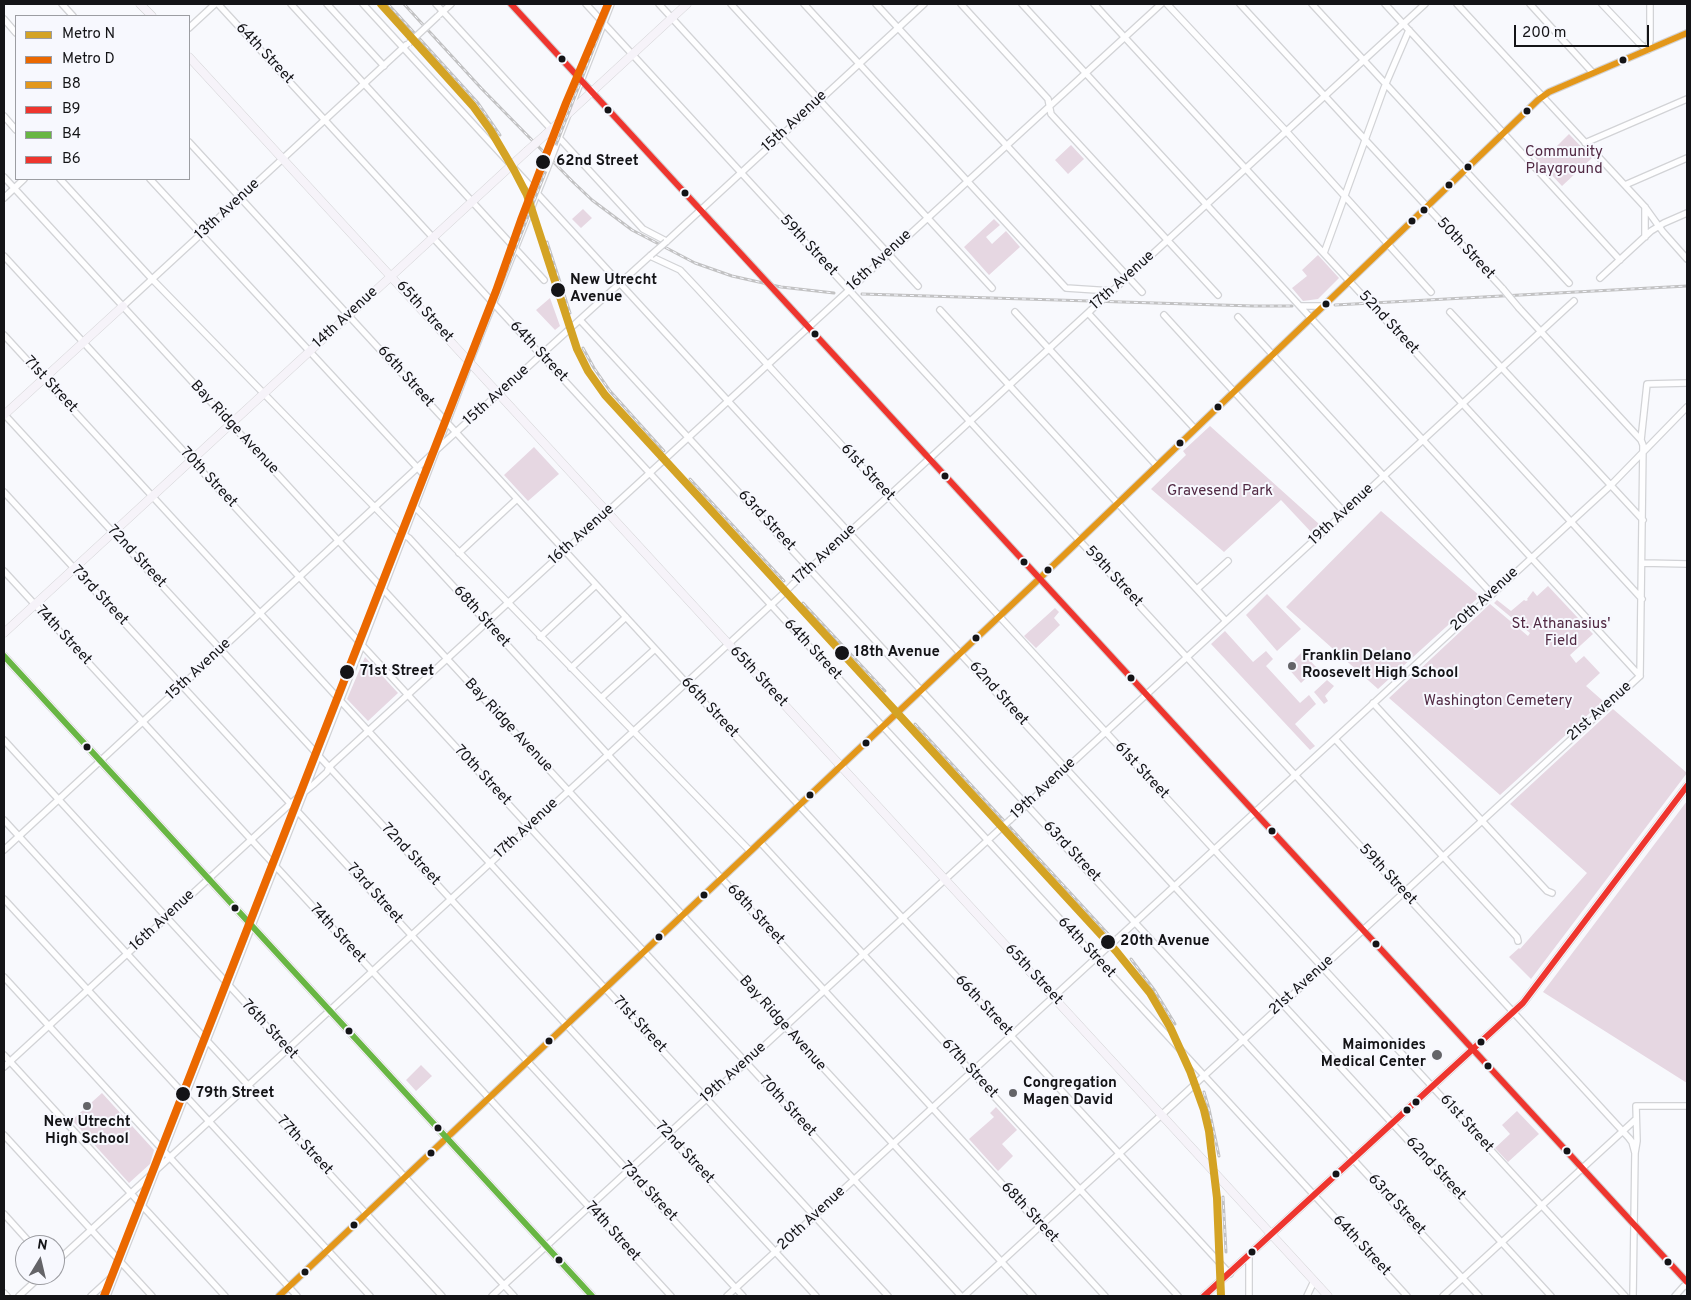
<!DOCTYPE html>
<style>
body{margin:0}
#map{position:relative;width:1691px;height:1300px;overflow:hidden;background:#f8f9fd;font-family:Overpass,sans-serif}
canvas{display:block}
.frame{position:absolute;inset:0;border:5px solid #141417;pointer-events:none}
.legend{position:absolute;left:15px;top:15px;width:175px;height:165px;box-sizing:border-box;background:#f7f8fe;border:1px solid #9c9da2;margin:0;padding:6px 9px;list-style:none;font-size:15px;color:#141417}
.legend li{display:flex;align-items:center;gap:10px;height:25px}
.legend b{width:25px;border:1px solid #9c9da2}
.north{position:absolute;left:15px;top:1235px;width:50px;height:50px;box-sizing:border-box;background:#f7f8fe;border:1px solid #9c9da2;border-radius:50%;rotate:9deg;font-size:14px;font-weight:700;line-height:20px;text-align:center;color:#141417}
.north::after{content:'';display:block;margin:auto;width:18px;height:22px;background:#646468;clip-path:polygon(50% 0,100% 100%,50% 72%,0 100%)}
.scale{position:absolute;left:1514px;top:25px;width:135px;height:22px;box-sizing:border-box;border:2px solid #141417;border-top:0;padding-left:6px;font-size:15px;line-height:18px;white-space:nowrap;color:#141417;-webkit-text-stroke:4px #f7f8fe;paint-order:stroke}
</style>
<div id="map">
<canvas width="1691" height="1300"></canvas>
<div class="frame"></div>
<ul class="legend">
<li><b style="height:6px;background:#d4a324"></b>Metro N</li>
<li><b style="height:6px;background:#eb6800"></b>Metro D</li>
<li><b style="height:6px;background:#e3971a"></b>B8</li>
<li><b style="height:6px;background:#ee352e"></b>B9</li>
<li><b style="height:6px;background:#68b643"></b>B4</li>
<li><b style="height:6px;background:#ee352e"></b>B6</li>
</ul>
<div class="north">N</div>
<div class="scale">200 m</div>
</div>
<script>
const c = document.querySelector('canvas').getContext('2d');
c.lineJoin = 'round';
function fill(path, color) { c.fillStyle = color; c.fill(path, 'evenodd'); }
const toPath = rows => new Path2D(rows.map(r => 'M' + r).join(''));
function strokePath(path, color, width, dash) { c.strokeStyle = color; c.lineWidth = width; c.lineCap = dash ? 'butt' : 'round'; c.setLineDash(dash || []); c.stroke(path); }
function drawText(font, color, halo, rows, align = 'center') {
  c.font = font + ' Overpass,sans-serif'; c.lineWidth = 4; c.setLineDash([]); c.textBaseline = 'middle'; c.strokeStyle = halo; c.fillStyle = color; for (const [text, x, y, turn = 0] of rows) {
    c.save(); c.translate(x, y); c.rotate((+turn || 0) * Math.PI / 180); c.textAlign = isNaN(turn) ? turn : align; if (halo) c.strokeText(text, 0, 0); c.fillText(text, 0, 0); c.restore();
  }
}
const green = toPath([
 [1569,134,1592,158,1562,186,1530,152,1537,146,1547,156],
 [1071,145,1084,159,1068,174,1055,160],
 [583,209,592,218,581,228,572,219],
 [994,219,1000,225,986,237,992,244,1006,231,1020,247,989,275,964,247],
 [1318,255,1339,278,1318,299,1303,301,1292,288,1307,276,1302,270],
 [550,298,560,326,555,330,536,310],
 [1210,426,1319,524,1311,532,1281,500,1224,552,1151,489,1186,455,1183,451],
 [534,447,559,474,528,501,504,475],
 [1381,511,1480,596,1378,689,1286,607],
 [1548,586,1593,634,1570,655,1576,663,1584,656,1600,673,1586,686,1603,701,1500,795,1389,698,1490,604,1528,636,1530,633,1494,603,1497,600,1511,611,1524,600,1526,601,1528,600,1527,599,1533,591,1537,596],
 [1267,594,1301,629,1277,651,1246,615],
 [1055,608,1059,612,1054,618,1060,625,1036,648,1024,636],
 [1225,631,1253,662,1266,651,1273,659,1266,666,1300,703,1309,695,1316,704,1295,724,1315,746,1310,750,1211,644],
 [1302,652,1317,668,1301,683,1287,667],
 [365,657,398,693,368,721,347,699],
 [1327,680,1334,686,1325,696,1328,701,1324,704,1314,692],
 [1613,709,1687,773,1531,979,1509,957,1519,948,1520,949,1587,873,1510,804],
 [1687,801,1687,1083,1543,992],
 [421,1065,432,1076,416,1091,406,1080],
 [102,1093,154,1150,150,1164,129,1183,72,1120],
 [996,1107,1017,1130,1002,1144,1013,1156,998,1171,969,1139,994,1117,990,1113],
 [1517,1111,1539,1134,1508,1162,1495,1148,1510,1134,1502,1125]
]);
const minor = toPath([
 [62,4,73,16],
 [218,4,1407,1296],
 [291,4,544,280],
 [327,4,384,66],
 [363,4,1551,1296],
 [436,4,643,229,666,241],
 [511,4,767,282],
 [586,4,1629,1138,1632,1142,1635,1153],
 [659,4,918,286],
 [731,4,992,288],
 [804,4,1066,288,1112,291],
 [876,4,1142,292],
 [961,4,1048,99,1051,114,1218,295],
 [1022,4,1640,676],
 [1094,4,1364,297],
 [1167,4,1286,131,1431,292],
 [1240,4,1503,289],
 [1312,4,1569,283],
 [1385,4,1620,260],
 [1457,4,1645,207,1663,232,1687,259],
 [1530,4,1593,73],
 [1602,4,1640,44,1648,50,1650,40,1650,4],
 [440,14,451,4],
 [4,19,16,33],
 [189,28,215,4],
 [4,116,16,130],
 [189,142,1230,1274],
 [1585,143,1687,99],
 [555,148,611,4],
 [4,177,1033,1296],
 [60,179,152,279,398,531,409,538,1105,1296],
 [150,179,426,477],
 [1625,185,1687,158],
 [4,198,24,179],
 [1645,237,1645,207],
 [666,242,924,4],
 [1324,253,1384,88,1409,30],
 [4,256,961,1296],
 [650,256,680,270,697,288,1625,1296],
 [1600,278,1651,231,1664,223,1687,213],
 [776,292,1687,1282],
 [1110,293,1425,4],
 [123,306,406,45],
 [1300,306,1324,306],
 [1519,308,1641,440,1643,445,1640,676],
 [940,310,1226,621],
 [1015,312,1157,466],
 [1450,312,1643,520],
 [1088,313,1195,429],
 [1164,315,1345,513],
 [1381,315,1642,599],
 [1238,317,1492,594],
 [580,320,1479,1296],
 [4,335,888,1296],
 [4,414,816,1296],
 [1641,440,1647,384,1687,383],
 [4,492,743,1296],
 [415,507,750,851],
 [459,553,517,499],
 [1643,563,1687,564],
 [4,571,671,1296],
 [793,584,1091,310],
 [1197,589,1228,561],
 [540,637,596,585],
 [571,668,626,617],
 [601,698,655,649],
 [1373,703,1547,891,1552,893],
 [1335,739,1517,937,1518,941],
 [4,740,514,1296],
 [4,820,442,1296],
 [1010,820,1574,301],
 [760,842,1178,1296],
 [4,850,444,443,651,255],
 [4,899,370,1296],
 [1118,938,1610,486,1687,407],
 [4,977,297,1296],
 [4,1055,225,1296],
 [4,1067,290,804,313,785,327,772,329,767,1161,4],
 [4,1135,152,1296],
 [4,1214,32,1245],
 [55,1263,784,593],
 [4,1293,7,1296],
 [19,1296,42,1275],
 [91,1296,114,1275],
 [107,1296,360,650,473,354,547,169],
 [279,1296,1039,579,1538,100,1549,92,1687,33],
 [492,1296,1001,828],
 [727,1296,1109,946],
 [964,1296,1640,676],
 [1249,1296,1249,1256],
 [1307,1296,1314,1281],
 [1443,1296,1636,1119],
 [1633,1296,1635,1153,1637,1141,1636,1106,1687,1106],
 [1675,1296,1684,1286,1687,1286]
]);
const major = toPath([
 [140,4,152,16],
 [189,57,1328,1296],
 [545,135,687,4],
 [4,415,123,306],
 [4,633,527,151],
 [4,656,592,1296],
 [1204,1296,1523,1003,1687,786]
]);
const rail = toPath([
 [388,4,478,103,500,135],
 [404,4,481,88,573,182,592,200,632,230,695,263,732,276,781,287,834,293],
 [547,242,570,313],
 [862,294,1253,306,1292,306],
 [1335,305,1687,286],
 [583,348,594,368,610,391,664,451],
 [690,479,784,581],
 [803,603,885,691],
 [915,724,1109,935],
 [1131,959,1155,991,1175,1024],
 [1204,1092,1209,1109,1219,1156],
 [1223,1197,1226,1252],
 [107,1296,611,4]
]);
const minorBridge = toPath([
 [409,43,438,16],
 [547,169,555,148],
 [651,255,666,242],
 [767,282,776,292],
 [1503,289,1519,308],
 [1364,297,1381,315],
 [1091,310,1108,295],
 [784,593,793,584],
 [1001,828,1010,820],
 [1109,946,1118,938]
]);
const majorBridge = toPath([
 [527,151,545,135]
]);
const bus1 = toPath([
 [279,1296,1039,579,1538,100,1549,92,1687,33]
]);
const bus2 = toPath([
 [511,4,1687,1282]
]);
const bus3 = toPath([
 [4,656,592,1296]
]);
const bus4 = toPath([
 [1204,1296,1523,1003,1687,786]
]);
const metro1 = toPath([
 [381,4,473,106,491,131,514,170,527,195,577,349,588,371,605,395,1116,951,1150,993,1170,1027,1190,1071,1204,1110,1209,1131,1217,1198,1221,1296]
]);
const metro2 = toPath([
 [104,1296,496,291,521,220,566,103,608,4]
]);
const markers = [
 [562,59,4.5,"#141417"],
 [1623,60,4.5,"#141417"],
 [608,110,4.5,"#141417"],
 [1527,111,4.5,"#141417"],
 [543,162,8,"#141417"],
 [1468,167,4.5,"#141417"],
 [1449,185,4.5,"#141417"],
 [685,193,4.5,"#141417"],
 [1424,210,4.5,"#141417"],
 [1412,221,4.5,"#141417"],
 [558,290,8,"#141417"],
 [1326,304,4.5,"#141417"],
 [815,334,4.5,"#141417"],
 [1218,407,4.5,"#141417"],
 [1180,443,4.5,"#141417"],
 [945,476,4.5,"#141417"],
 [1024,562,4.5,"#141417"],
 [1048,570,4.5,"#141417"],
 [976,638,4.5,"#141417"],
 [842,653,8,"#141417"],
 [1292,666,5,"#646468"],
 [347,672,8,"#141417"],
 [1131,678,4.5,"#141417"],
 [866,743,4.5,"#141417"],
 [87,747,4.5,"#141417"],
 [810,795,4.5,"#141417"],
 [1272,831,4.5,"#141417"],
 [704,895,4.5,"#141417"],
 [235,908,4.5,"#141417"],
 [659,937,4.5,"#141417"],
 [1108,942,8,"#141417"],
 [1376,944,4.5,"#141417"],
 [349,1031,4.5,"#141417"],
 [549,1041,4.5,"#141417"],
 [1481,1042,4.5,"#141417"],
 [1437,1055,6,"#646468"],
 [1488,1066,4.5,"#141417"],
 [1013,1093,5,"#646468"],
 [183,1094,8,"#141417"],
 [1416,1102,4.5,"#141417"],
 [87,1106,5,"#646468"],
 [1407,1110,4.5,"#141417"],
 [438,1128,4.5,"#141417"],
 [1567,1151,4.5,"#141417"],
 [431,1153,4.5,"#141417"],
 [1336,1174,4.5,"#141417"],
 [354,1225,4.5,"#141417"],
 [1252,1252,4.5,"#141417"],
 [559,1260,4.5,"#141417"],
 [1668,1262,4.5,"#141417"],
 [305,1272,4.5,"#141417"]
];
const streetNames = [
 ["64th Street",264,54,47],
 ["15th Avenue",795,122,-43],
 ["13th Avenue",228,210,-43],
 ["59th Street",808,246,47],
 ["50th Street",1465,249,47],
 ["16th Avenue",880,261,-43],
 ["17th Avenue",1123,281,-42],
 ["65th Street",424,312,48],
 ["14th Avenue",346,318,-43],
 ["52nd Street",1388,323,47],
 ["64th Street",538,352,47],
 ["66th Street",405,377,48],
 ["71st Street",50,385,47],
 ["15th Avenue",497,396,-42],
 ["Bay Ridge Avenue",234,428,47],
 ["61st Street",867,473,47],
 ["70th Street",208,478,47],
 ["19th Avenue",1342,515,-43],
 ["63rd Street",766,521,47],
 ["16th Avenue",582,535,-42],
 ["17th Avenue",825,555,-43],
 ["72nd Street",136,557,47],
 ["59th Street",1113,577,47],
 ["73rd Street",99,596,47],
 ["20th Avenue",1485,600,-43],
 ["68th Street",481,617,48],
 ["74th Street",63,636,47],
 ["64th Street",812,650,47],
 ["15th Avenue",199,670,-43],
 ["65th Street",758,677,47],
 ["62nd Street",998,694,48],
 ["66th Street",709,708,47],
 ["21st Avenue",1600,712,-42],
 ["Bay Ridge Avenue",508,726,47],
 ["61st Street",1141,771,47],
 ["70th Street",482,776,47],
 ["19th Avenue",1044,789,-43],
 ["17th Avenue",527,829,-43],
 ["63rd Street",1071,852,47],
 ["72nd Street",410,855,47],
 ["59th Street",1387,875,47],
 ["73rd Street",374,894,48],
 ["68th Street",755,915,47],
 ["16th Avenue",163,921,-43],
 ["74th Street",337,934,47],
 ["64th Street",1086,948,47],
 ["65th Street",1033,975,47],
 ["21st Avenue",1302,986,-42],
 ["66th Street",983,1006,47],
 ["Bay Ridge Avenue",782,1024,48],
 ["71st Street",639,1025,47],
 ["76th Street",269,1030,47],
 ["67th Street",969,1069,47],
 ["19th Avenue",734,1073,-42],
 ["70th Street",787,1107,47],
 ["61st Street",1466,1124,48],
 ["77th Street",304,1146,47],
 ["72nd Street",684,1153,47],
 ["62nd Street",1435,1169,47],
 ["73rd Street",648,1192,47],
 ["63rd Street",1396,1205,47],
 ["68th Street",1029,1213,47],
 ["20th Avenue",812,1219,-43],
 ["74th Street",612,1232,48],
 ["64th Street",1361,1246,47]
];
const parkNames = [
 ["Community",1564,153],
 ["Playground",1564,170],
 ["Gravesend Park",1220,492],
 ["St. Athanasius'",1561,625],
 ["Field",1561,642],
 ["Washington Cemetery",1498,702]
];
const stopNames = [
 ["62nd Street",556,162],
 ["New Utrecht",570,281],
 ["Avenue",570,298],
 ["18th Avenue",854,653],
 ["71st Street",360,672],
 ["20th Avenue",1120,942],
 ["79th Street",196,1094]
];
const poiNames = [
 ["Franklin Delano",1302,657],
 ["Roosevelt High School",1302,674],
 ["Maimonides",1426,1046,"right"],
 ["Medical Center",1426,1063,"right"],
 ["Congregation",1023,1084],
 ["Magen David",1023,1101],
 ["New Utrecht",87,1123,"center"],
 ["High School",87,1140,"center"]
];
fill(green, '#e6d7e2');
strokePath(minor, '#d2d3d6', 8);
strokePath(major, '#d2d2d4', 9);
strokePath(minor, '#fefeff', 5.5);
strokePath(major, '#f6f3f9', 8);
strokePath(rail, '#c2c2c3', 3);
strokePath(rail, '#f7f8fe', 1, [4]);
strokePath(minorBridge, '#d2d3d6', 8, []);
strokePath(majorBridge, '#d2d2d4', 9, []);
strokePath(minorBridge, '#fefeff', 5.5);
strokePath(majorBridge, '#f6f3f9', 8);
strokePath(bus1, '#e3971a', 6);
strokePath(bus2, '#ee352e', 6);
strokePath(bus3, '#68b643', 6);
strokePath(bus4, '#ee352e', 6);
strokePath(metro1, '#d4a324', 8);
strokePath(metro2, '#eb6800', 8);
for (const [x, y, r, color] of markers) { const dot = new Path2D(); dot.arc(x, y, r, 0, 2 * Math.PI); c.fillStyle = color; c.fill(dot); strokePath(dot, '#f7f8fe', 2); }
drawText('15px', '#141417', '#f7f8fe', streetNames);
drawText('15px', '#512943', '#f7f8fe', parkNames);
drawText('bold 15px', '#141417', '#f7f8fe', stopNames, 'left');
drawText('bold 15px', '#141417', '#f7f8fe', poiNames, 'left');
</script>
